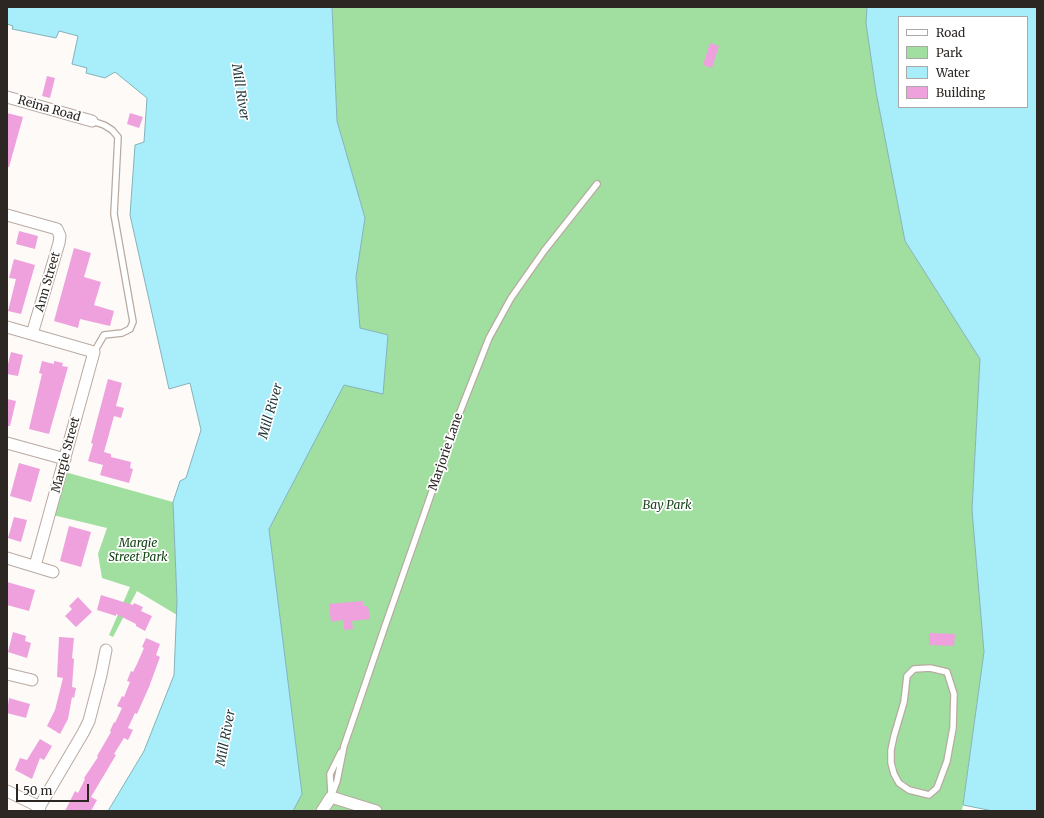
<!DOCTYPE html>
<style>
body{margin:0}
#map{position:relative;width:1044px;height:818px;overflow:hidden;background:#fdfaf8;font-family:Merriweather,serif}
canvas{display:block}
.frame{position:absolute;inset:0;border:8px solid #2c2723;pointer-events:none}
.legend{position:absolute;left:898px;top:16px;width:130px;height:92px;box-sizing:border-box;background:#fff;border:1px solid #aba9a7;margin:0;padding:5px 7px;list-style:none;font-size:12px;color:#2c2723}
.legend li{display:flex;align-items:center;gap:8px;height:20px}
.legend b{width:20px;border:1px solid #aba9a7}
.scale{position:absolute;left:16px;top:784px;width:73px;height:18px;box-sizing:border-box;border:2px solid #2c2723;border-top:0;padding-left:5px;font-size:12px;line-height:14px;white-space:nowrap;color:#2c2723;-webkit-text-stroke:3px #fff;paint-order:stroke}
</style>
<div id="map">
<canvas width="1044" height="818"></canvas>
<div class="frame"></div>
<ul class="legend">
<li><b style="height:5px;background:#fff"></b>Road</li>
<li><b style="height:11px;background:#a0df9f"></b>Park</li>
<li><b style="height:11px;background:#a8eefa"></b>Water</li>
<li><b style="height:11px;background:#eea1dd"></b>Building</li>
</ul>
<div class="scale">50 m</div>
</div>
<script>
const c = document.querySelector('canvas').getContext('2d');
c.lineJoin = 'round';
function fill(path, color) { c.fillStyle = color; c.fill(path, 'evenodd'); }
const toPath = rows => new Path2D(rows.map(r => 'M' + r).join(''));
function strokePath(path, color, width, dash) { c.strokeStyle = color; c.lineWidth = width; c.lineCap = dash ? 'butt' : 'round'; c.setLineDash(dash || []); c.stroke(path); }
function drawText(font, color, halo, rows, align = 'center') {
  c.font = font + ' Merriweather,serif'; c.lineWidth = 3.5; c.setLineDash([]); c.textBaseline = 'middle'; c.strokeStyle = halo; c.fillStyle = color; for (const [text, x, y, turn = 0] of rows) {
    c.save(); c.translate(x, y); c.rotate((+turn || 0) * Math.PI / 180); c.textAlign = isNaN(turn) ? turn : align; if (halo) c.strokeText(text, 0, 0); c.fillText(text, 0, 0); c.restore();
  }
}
const green = toPath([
 [332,7,867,7,866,23,876,92,905,241,980,359,972,510,984,652,962,811,293,811,302,794,269,529,344,385,383,393,388,335,360,328,356,277,365,218,337,121],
 [65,472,173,502,177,601,177,615,137,591,113,637,109,635,130,587,102,578,98,554,107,528,53,515]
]);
const water = toPath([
 [7,7,332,7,337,121,365,218,356,277,360,328,388,335,383,394,344,385,269,529,302,794,293,811,108,811,144,751,174,675,177,601,173,502,180,481,186,478,201,430,190,383,169,389,130,215,135,145,144,142,147,98,115,72,105,78,86,73,87,68,72,64,78,36,59,31,56,38,12,29,13,26,7,24,7,7],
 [867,7,1037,7,1037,811,993,811,963,805,984,652,972,510,980,359,905,241,876,92,866,23,867,7],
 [899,17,1027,17,1027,107,899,107,899,17]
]);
const building = toPath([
 [710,43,719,46,712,68,703,65],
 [47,76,55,78,50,98,42,96],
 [7,113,23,117,9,167,7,167],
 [130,113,143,117,139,128,127,124],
 [19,231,38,236,35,249,16,244],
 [74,248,91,253,84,277,101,282,94,305,114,311,110,326,80,319,78,328,54,321],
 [14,259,35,265,21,314,8,311,16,279,9,278],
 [11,352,23,355,18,376,7,374,7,368],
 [42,361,54,364,54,361,63,363,62,366,68,367,49,434,29,429,42,374,39,373],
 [108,379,122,383,116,406,124,408,121,418,114,416,104,452,111,454,111,457,131,462,130,468,133,469,129,483,100,475,103,465,88,461,93,444,91,443],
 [7,399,16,401,10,426,7,426],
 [19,463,40,469,31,502,10,496],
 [14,517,27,520,21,542,8,538],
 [69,526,91,532,81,567,60,561],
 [7,582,35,590,29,611,7,605],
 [101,595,133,605,134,603,143,607,141,611,152,616,145,631,136,626,136,624,116,614,116,616,97,610],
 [78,597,92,612,76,627,65,616,72,609,69,606],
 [363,601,363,606,368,606,370,619,352,621,353,629,344,630,343,620,331,622,329,604],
 [13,632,26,636,25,641,31,643,27,658,8,652],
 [929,633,955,634,954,646,929,645],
 [59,637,74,638,72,658,74,659,72,687,76,688,74,698,72,697,68,719,60,734,47,726,55,710,63,678,57,677],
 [146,638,160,644,156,655,160,657,149,687,137,714,135,713,128,728,133,730,128,740,124,738,114,754,116,755,91,797,97,800,91,811,65,811,75,791,78,793,85,779,84,778,98,757,97,756,111,732,110,731,114,722,115,723,122,708,117,706,122,696,124,697,130,682,127,681,131,671,133,672,137,664,144,648,142,647],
 [9,698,30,704,26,718,7,713],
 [40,739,52,746,44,760,40,758,32,779,15,770,20,758,27,760]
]);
const service = toPath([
 [92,121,104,125,112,130,118,137,114,214,133,322,130,329,122,333,104,335,94,352],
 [930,668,947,672,954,694,953,728,947,761,937,788,929,795,909,790,899,783,894,774,891,763,891,750,894,736,904,702,907,676,914,669,930,668],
 [331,793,330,774,341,752],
 [331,797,337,781,344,746,385,626,458,417,489,338,511,298,544,251,597,184]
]);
const minor = toPath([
 [7,97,92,121],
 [7,215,57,229,60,236,59,243,32,334],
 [7,327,94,352,35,566],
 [7,443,65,459],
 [7,558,53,572],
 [7,674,32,680],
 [7,791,40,807],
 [37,811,83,733,89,721,101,675,106,650],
 [322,811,331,797,376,811]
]);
const streetNames = [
 ["Reina Road",49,109,16],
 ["Ann Street",48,282,-74],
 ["Marjorie Lane",446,452,-71],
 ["Margie Street",66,455,-75]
];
const parkNames = [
 ["Bay Park",667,506],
 ["Margie",138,544],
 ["Street Park",138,558]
];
const waterNames = [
 ["Mill River",240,92,81],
 ["Mill River",271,411,-74],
 ["Mill River",226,738,-79]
];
fill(green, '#a0df9f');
fill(water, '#a8eefa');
strokePath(water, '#83b2ba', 1);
fill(building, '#eea1dd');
strokePath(service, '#b9aaa1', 8);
strokePath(minor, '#b9aaa1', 13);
strokePath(service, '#fff', 5.5);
strokePath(minor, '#fff', 11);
drawText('12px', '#2c2723', '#fff', streetNames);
drawText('italic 12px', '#134316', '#fff', parkNames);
drawText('italic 13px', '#1f363a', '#fff', waterNames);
</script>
